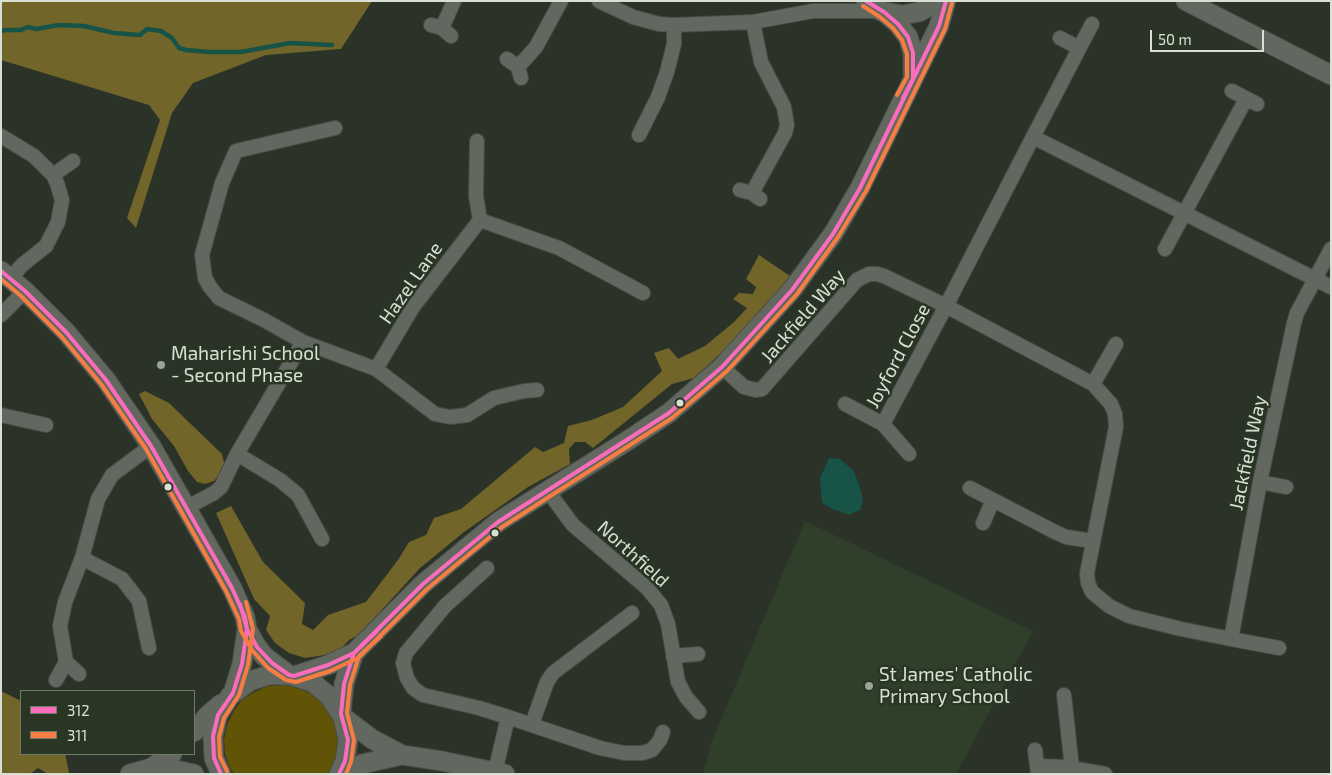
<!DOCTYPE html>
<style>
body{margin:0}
#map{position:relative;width:1332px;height:775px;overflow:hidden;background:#2b3228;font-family:"Exo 2",sans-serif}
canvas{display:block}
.frame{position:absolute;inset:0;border:2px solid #d8e0d5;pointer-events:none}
.legend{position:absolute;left:20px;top:690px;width:175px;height:65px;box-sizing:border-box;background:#293624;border:1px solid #6f7a6b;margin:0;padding:6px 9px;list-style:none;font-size:15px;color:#d8e0d5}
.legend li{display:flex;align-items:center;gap:10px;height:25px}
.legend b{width:25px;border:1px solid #6f7a6b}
.scale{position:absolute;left:1150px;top:30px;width:114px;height:22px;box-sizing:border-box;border:2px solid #d8e0d5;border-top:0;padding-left:6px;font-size:15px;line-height:18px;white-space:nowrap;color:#d8e0d5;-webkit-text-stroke:4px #293624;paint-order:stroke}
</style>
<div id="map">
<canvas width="1332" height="775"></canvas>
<div class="frame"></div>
<ul class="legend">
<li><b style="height:6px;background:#fb6dba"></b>312</li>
<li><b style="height:6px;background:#f77d43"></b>311</li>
</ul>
<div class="scale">50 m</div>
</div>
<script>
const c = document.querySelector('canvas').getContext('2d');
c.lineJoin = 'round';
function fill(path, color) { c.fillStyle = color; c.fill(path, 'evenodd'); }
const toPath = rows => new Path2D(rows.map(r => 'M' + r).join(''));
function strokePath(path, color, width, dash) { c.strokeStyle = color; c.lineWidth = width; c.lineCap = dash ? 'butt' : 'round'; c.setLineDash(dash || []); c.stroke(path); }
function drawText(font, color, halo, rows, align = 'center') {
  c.font = font + ' "Exo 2",sans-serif'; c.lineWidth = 5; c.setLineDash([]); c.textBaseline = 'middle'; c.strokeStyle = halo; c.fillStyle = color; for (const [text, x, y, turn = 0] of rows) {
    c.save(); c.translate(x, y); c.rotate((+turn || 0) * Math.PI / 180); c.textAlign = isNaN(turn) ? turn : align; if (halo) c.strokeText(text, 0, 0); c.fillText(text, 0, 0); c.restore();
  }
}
const built = toPath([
 [805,521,1033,631,956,774,703,774,712,741]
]);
const green = toPath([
 [283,685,298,687,311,694,323,703,332,716,337,730,338,745,335,760,328,774,234,774,230,768,225,754,224,740,227,725,233,712,242,700,254,692,268,686]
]);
const forest = toPath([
 [1,1,372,1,341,49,266,55,193,83,172,113,136,228,127,218,160,120,149,105,1,60],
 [759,255,790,276,773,300,748,328,694,378,672,384,593,448,585,442,575,442,569,449,570,464,528,487,464,532,420,568,360,634,349,640,339,651,325,655,305,658,289,653,275,643,266,630,270,616,254,599,216,513,231,506,263,562,305,603,302,624,313,630,328,615,366,602,398,560,409,542,426,535,434,518,461,509,535,447,543,452,564,443,568,426,592,420,623,407,662,371,654,353,669,348,678,359,705,346,734,322,747,308,733,299,739,293,753,294,756,287,746,279],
 [145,391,169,403,222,454,225,467,214,481,205,484,197,482,188,471,174,446,152,419,139,394],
 [1,691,21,701,21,754,65,754,69,772,67,774,48,774,38,768,30,774,1,774]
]);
const water = toPath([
 [829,458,840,459,854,471,860,488,863,500,860,510,849,515,835,510,822,503,820,478]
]);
const stream = toPath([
 [1,31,5,30,21,30,28,27,36,29,59,25,84,26,114,33,140,35,147,29,161,31,172,38,179,48,186,50,209,52,241,52,290,43,332,45]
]);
const street = toPath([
 [599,1,633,17,659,24,674,25,753,22,813,11,881,11],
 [431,25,442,28,451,36],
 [442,28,454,1],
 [1060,38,1079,48],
 [507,59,518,67,521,78],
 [518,67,536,47,561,1],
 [1232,91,1257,104],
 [335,128,236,151,222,183,202,255,205,278,210,287,219,298,264,320,303,342,376,369,435,414,450,417,467,415,494,398,524,391,537,390],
 [639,135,658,97,667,72,674,44,674,25],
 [1,136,34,156,53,175,57,183,62,200,58,222,46,246,22,265,10,279],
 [1033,137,1092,24],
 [477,141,476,196,480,220],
 [53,175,73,161],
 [740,190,752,193,760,199],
 [752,193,785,133,787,125,784,107,761,62,753,22],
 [1165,249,1246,99],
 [1331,249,1315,279,1331,287],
 [1,315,25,291],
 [722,367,744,387,756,390,762,389,857,280,869,274,877,274,884,276,946,306,1093,384,1111,404,1115,414,1116,427,1087,573,1088,583,1092,592,1109,606,1129,616,1181,629,1231,639,1260,482,1294,323,1297,313,1315,279,1033,137,946,306,883,424],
 [376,369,413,307,480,220,559,248,643,293],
 [1093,384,1116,344],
 [845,404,883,424,909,454],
 [1,415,46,425],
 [237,454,280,480,298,495,322,539],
 [1260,482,1286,487],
 [970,488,1055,532,1066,537,1092,541],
 [547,490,573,525,647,588,661,605,668,624,678,682,686,697,699,712],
 [186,508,214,493,221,487,237,454,303,342],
 [983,523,993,500],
 [82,558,122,579,139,601,149,648],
 [487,568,445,606,406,653,403,663,407,678,413,688,423,695,479,708,508,717],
 [1231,639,1279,648],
 [673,656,698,654],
 [66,662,60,626,65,602,82,558,98,499,112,475,151,446],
 [56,680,66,662,79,674],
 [1064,695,1072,768],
 [532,724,547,682,553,673,632,613],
 [1035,750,1038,774],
 [1037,766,1065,767,1105,774],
 [495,772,508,717,600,748,624,753,642,753,652,750,660,740,663,732]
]);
const secondary = toPath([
 [866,1,881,11,902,15,919,12,939,1],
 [1186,1,1331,75],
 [884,12,898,24,908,37,913,53,913,75],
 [1,271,25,291,66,332,106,380,151,446,232,588,245,617,247,629,257,647,264,656,289,675],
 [294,676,328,665,354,653,423,584,498,522,627,441,669,413,722,367,792,290,833,234,860,188,939,26,946,1],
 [233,693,242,664,247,629],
 [341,714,344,684,354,653],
 [343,717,372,739,402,755,442,761,505,774],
 [194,732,208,715,221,704],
 [151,768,176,770,194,774],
 [130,774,151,768,172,754],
 [221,774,214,758,213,736,218,715,230,696,250,681,269,675,289,675,312,682,329,696,343,717,348,740,345,761,339,774],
 [346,774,362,764,402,755]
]);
const bus1 = toPath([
 [866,1,884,12,898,24,908,37,913,53,913,79,903,98],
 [1,271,25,291,66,332,106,380,151,446,232,588,245,617,247,629,257,647,272,663,289,675,294,676,328,665,354,653,423,584,498,522,669,413,722,367,792,290,833,234,860,188,939,26,946,1],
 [221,774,214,758,213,736,218,715,233,693,242,664,247,629,240,604],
 [339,774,345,761,348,740,341,714,344,684,354,653,377,631]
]);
const bus2 = toPath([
 [863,6,880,17,893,28,902,40,907,54,907,77,897,95],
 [1,279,21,296,61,336,101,384,146,449,226,591,239,619,241,631,252,650,268,668,286,680,296,682,330,671,358,658,427,589,502,527,672,418,727,371,797,294,838,237,866,191,945,29,952,3],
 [227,771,220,757,219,737,224,718,239,695,248,665,253,629,246,602],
 [346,774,351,762,354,740,347,713,350,685,359,656,381,636]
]);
const markers = [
 [161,365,5,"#9ba398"],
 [680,403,4.5,"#d8e0d5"],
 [168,487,4.5,"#d8e0d5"],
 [495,533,4.5,"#d8e0d5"],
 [869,686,5,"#9ba398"]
];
const streetNames = [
 ["Hazel Lane",411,283,-55],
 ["Jackfield Way",803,316,-49],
 ["Joyford Close",898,356,-62],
 ["Jackfield Way",1248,453,-78],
 ["Northfield",633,554,42]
];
const poiNames = [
 ["Maharishi School",171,354],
 ["- Second Phase",171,376],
 ["St James' Catholic",879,675],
 ["Primary School",879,697]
];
fill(built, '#2f3f29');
fill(green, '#615406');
fill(forest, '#716529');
fill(water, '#175346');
strokePath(stream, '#175346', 4.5);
strokePath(street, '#474d45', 16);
strokePath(secondary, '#474d45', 21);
strokePath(street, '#626860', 14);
strokePath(secondary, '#626860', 19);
strokePath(bus1, '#fb6dba', 4);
strokePath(bus2, '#f77d43', 4);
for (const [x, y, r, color] of markers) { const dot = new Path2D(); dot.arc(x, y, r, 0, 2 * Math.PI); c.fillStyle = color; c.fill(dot); strokePath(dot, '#293624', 2); }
drawText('19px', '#d8e0d5', '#293624', streetNames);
drawText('19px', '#d8e0d5', '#293624', poiNames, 'left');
</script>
